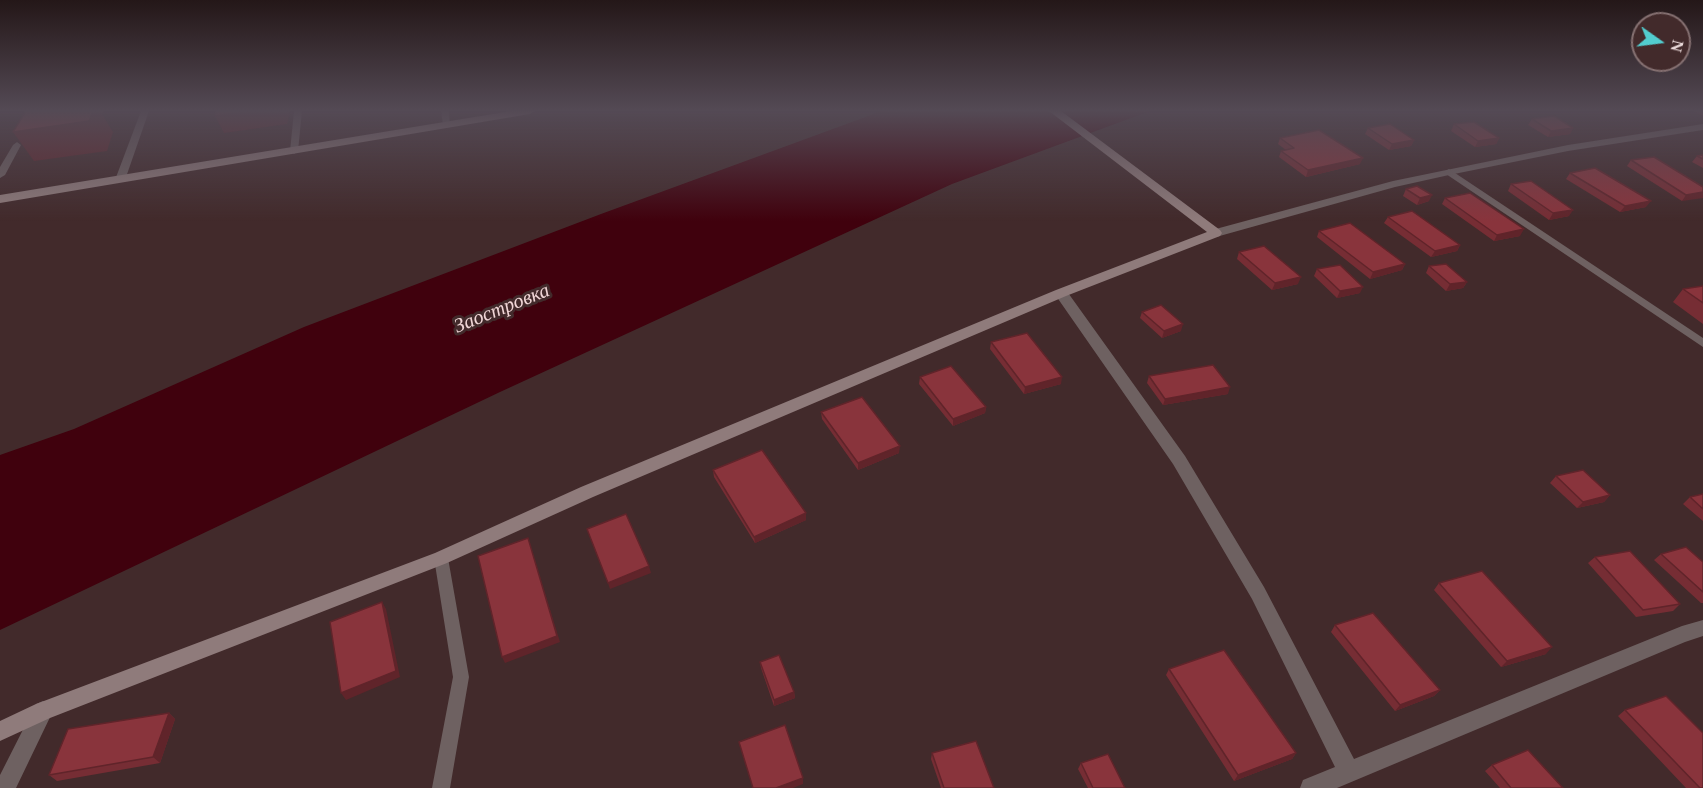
<!DOCTYPE html>
<meta charset="utf-8">
<style>
body{margin:0}
#map{position:relative;width:1703px;height:788px;overflow:hidden;background:#422a2b;font-family:"Times New Roman",serif}
canvas{display:block}
.north{position:absolute;left:1631px;top:12px;width:60px;height:60px;box-sizing:border-box;background:#422a2b;border:2px solid #857071;border-radius:50%;rotate:104deg;font-size:16px;font-weight:700;line-height:24px;text-align:center;color:#eadada}
.north::after{content:'';display:block;margin:auto;width:21px;height:27px;background:#52cdcf;clip-path:polygon(50% 0,100% 100%,50% 72%,0 100%)}
</style>
<div id="map">
<canvas width="1703" height="788"></canvas>
<div class="north">N</div>
</div>
<script>
const c = document.querySelector('canvas').getContext('2d');
c.lineJoin = 'round';
function fill(path, color) { c.fillStyle = color; c.fill(path, 'evenodd'); }
const toPath = rows => new Path2D(rows.map(r => 'M' + r).join(''));
function strokePath(path, color, width, dash) { c.strokeStyle = color; c.lineWidth = width; c.lineCap = dash ? 'butt' : 'round'; c.setLineDash(dash || []); c.stroke(path); }
function drawText(font, color, halo, rows, align = 'center') {
  c.font = font + ' "Times New Roman",serif'; c.lineWidth = 6; c.setLineDash([]); c.textBaseline = 'middle'; c.strokeStyle = halo; c.fillStyle = color; for (const [text, x, y, turn = 0] of rows) {
    c.save(); c.translate(x, y); c.rotate((+turn || 0) * Math.PI / 180); c.textAlign = isNaN(turn) ? turn : align; if (halo) c.strokeText(text, 0, 0); c.fillText(text, 0, 0); c.restore();
  }
}
const water = toPath([
 [882,111,1150,111,952,184,500,392,0,630,0,455,74,429,304,327,601,214]
]);
const lane = toPath([
 [141,111,149,111,125,180,123,182,117,182,115,180,141,111],
 [294,111,302,111,298,151,294,154,290,151,294,111],
 [441,111,449,111,450,127,443,125,441,111],
 [17,142,21,145,5,175,0,178,0,167,13,145,17,142],
 [1449,169,1703,338,1703,347,1446,174,1444,172,1449,169],
 [441,552,446,554,448,558,469,677,450,788,432,788,453,677,434,558,436,554,441,552]
]);
const street = toPath([
 [1703,124,1703,130,1568,151,1449,175,1395,187,1216,237,1210,233,1212,230,1393,181,1568,145,1703,124],
 [1061,289,1066,290,1185,456,1264,587,1354,759,1682,626,1703,620,1703,636,1685,642,1337,788,1300,788,1303,780,1335,767,1252,599,1173,464,1054,293,1061,289],
 [43,701,50,704,53,711,16,788,0,788,0,775,36,704,43,701]
]);
const secondary = toPath([
 [511,111,535,111,530,114,0,203,0,195,511,111],
 [1049,111,1061,111,1220,230,1222,233,1220,236,1066,296,593,497,447,563,50,718,0,741,0,721,36,704,435,553,581,487,1056,290,1207,232,1049,111]
]);
const wall = toPath([
 [1694,111,1703,111,1703,116],
 [1532,119,1573,128,1570,134,1548,137,1528,125],
 [1454,124,1499,138,1496,144,1475,147,1451,131],
 [1368,128,1414,140,1411,146,1389,150,1365,134],
 [1280,138,1360,164,1306,177,1279,157,1281,151,1286,150,1278,144],
 [1703,155,1703,168,1692,162,1697,156],
 [1631,160,1703,187,1682,201,1627,166],
 [1570,173,1646,207,1620,212,1566,179],
 [1511,184,1569,216,1549,220,1508,191],
 [1406,189,1429,201,1417,205,1403,196],
 [1445,198,1520,236,1494,241,1442,204],
 [1388,217,1460,245,1457,251,1431,257,1384,223],
 [1319,231,1405,264,1402,270,1370,279,1317,237],
 [1239,252,1298,284,1272,290,1237,259],
 [1429,266,1467,282,1463,288,1446,291,1426,273],
 [1317,269,1360,293,1337,298,1314,276],
 [1703,286,1703,324,1673,302,1683,289],
 [1142,312,1181,331,1162,338,1140,318],
 [991,342,1061,384,1024,394,990,349],
 [1149,376,1228,394,1163,405,1147,383],
 [920,377,986,407,985,413,953,426,919,384],
 [821,412,899,453,858,470,822,419],
 [713,470,806,513,806,520,755,543,714,477],
 [1556,476,1610,495,1604,502,1577,508,1550,483],
 [1703,494,1703,521,1683,504,1690,497],
 [1661,554,1703,562,1703,603,1701,603,1654,560],
 [1595,557,1680,604,1673,611,1636,617,1588,563],
 [1439,583,1546,654,1501,667,1434,590],
 [1335,625,1440,690,1434,696,1395,711,1331,632],
 [760,662,794,692,795,698,774,706,761,668],
 [1169,669,1296,753,1292,759,1234,781,1166,675],
 [1625,710,1703,788,1686,788,1618,716],
 [169,713,175,719,160,763,57,781,49,775],
 [932,753,994,788,941,788,931,759],
 [1081,763,1125,788,1088,788,1078,769],
 [1492,765,1563,788,1500,788,1485,771]
]);
const shadedWall = toPath([
 [56,111,104,111,102,114,113,132,107,151,34,161,13,132],
 [247,111,290,111,287,124,224,133,215,116],
 [1573,128,1570,134,1548,137,1551,131],
 [1499,138,1496,144,1475,147,1478,141],
 [1414,140,1411,146,1389,150,1392,144],
 [1363,158,1360,164,1306,177,1308,170],
 [1703,192,1703,198,1682,201,1686,195],
 [1432,195,1429,201,1417,205,1420,198],
 [1651,201,1646,207,1620,212,1625,206],
 [1573,210,1569,216,1549,220,1553,213],
 [1524,229,1520,236,1494,241,1497,235],
 [1460,245,1457,251,1431,257,1435,251],
 [1405,264,1402,270,1370,279,1373,272],
 [1301,277,1298,284,1272,290,1275,283],
 [1467,282,1463,288,1446,291,1450,284],
 [1363,287,1360,293,1337,298,1340,291],
 [1183,324,1181,331,1162,338,1164,331],
 [1062,377,1061,384,1024,394,1025,387],
 [1230,387,1228,394,1163,405,1165,399],
 [986,407,985,413,953,426,953,419],
 [900,446,899,453,858,470,858,463],
 [1610,495,1604,502,1577,508,1583,502],
 [806,513,806,520,755,543,754,537],
 [528,538,560,642,505,663,502,657],
 [649,566,651,573,610,589,608,583],
 [382,602,386,609,400,677,346,700,341,693],
 [1552,647,1546,654,1501,667,1507,661],
 [1440,690,1434,696,1395,711,1400,705],
 [794,692,795,698,774,706,774,700],
 [169,713,175,719,160,763,153,757],
 [1296,753,1292,759,1234,781,1238,775],
 [803,778,803,784,793,788,776,788]
]);
const building = toPath([
 [26,111,93,111,89,121,13,132,26,111],
 [216,111,247,111,215,116,216,111],
 [1554,116,1573,128,1551,131,1532,119,1554,116],
 [1474,122,1499,138,1478,141,1454,124,1474,122],
 [1390,124,1414,140,1392,144,1368,128,1390,124],
 [1319,130,1363,158,1308,170,1281,151,1294,148,1280,138,1319,130],
 [1703,155,1703,159,1697,156,1703,155],
 [1654,157,1703,187,1703,192,1686,195,1631,160,1654,157],
 [1595,168,1651,201,1625,206,1570,173,1595,168],
 [1531,181,1573,210,1553,213,1511,184,1531,181],
 [1417,186,1432,195,1420,198,1406,189,1417,186],
 [1470,193,1524,229,1497,235,1445,198,1470,193],
 [1412,211,1460,245,1435,251,1388,217,1412,211],
 [1350,223,1405,264,1373,272,1319,231,1350,223],
 [1264,246,1301,277,1275,283,1239,252,1264,246],
 [1446,264,1467,282,1450,284,1429,266,1446,264],
 [1340,265,1363,287,1340,291,1317,269,1340,265],
 [1703,286,1703,303,1683,289,1703,286],
 [1161,305,1183,324,1164,331,1142,312,1161,305],
 [1027,333,1062,377,1025,387,991,342,1027,333],
 [1213,365,1230,387,1165,399,1149,376,1213,365],
 [951,366,986,407,953,419,920,377,951,366],
 [862,397,900,446,858,463,821,412,862,397],
 [762,450,806,513,754,537,713,470,762,450],
 [1583,470,1610,495,1583,502,1556,476,1583,470],
 [1703,494,1703,509,1690,497,1703,494],
 [626,514,649,566,608,583,587,529,626,514],
 [528,538,557,636,502,657,478,556,528,538],
 [1686,547,1703,562,1703,592,1661,554,1686,547],
 [1630,551,1680,604,1643,610,1595,557,1630,551],
 [1482,571,1552,647,1507,661,1439,583,1482,571],
 [382,602,396,671,341,693,330,622,382,602],
 [1373,613,1440,690,1400,705,1335,625,1373,613],
 [1224,650,1296,753,1238,775,1169,669,1224,650],
 [779,655,794,692,774,700,760,662,779,655],
 [1666,696,1703,733,1703,788,1700,788,1625,710,1666,696],
 [169,713,153,757,49,775,68,729,169,713],
 [785,725,803,778,776,788,753,788,739,742,785,725],
 [976,741,994,788,944,788,932,753,976,741],
 [1528,750,1563,788,1511,788,1492,765,1528,750],
 [1108,754,1125,788,1093,788,1081,763,1108,754]
]);
const waterNames = [
 ["Заостровка",502,309,-22]
];
fill(water, '#40010d');
fill(lane, '#6e6161');
fill(street, '#6e6161');
fill(secondary, '#8f7b7b');
fill(wall, '#762d34');
fill(shadedWall, '#60242a');
fill(building, '#89343c');
strokePath(building, '#60242a', 1.5);
const sky = c.createLinearGradient(0, 0, 0, 221);
sky.addColorStop(0, '#241718');
sky.addColorStop(0.5, '#544a55');
sky.addColorStop(1, '#544a5500');
c.fillStyle = sky;
c.fillRect(0, 0, 1703, 221);
drawText('italic 20px', '#f1d6d7', '#422a2b', waterNames);
</script>
